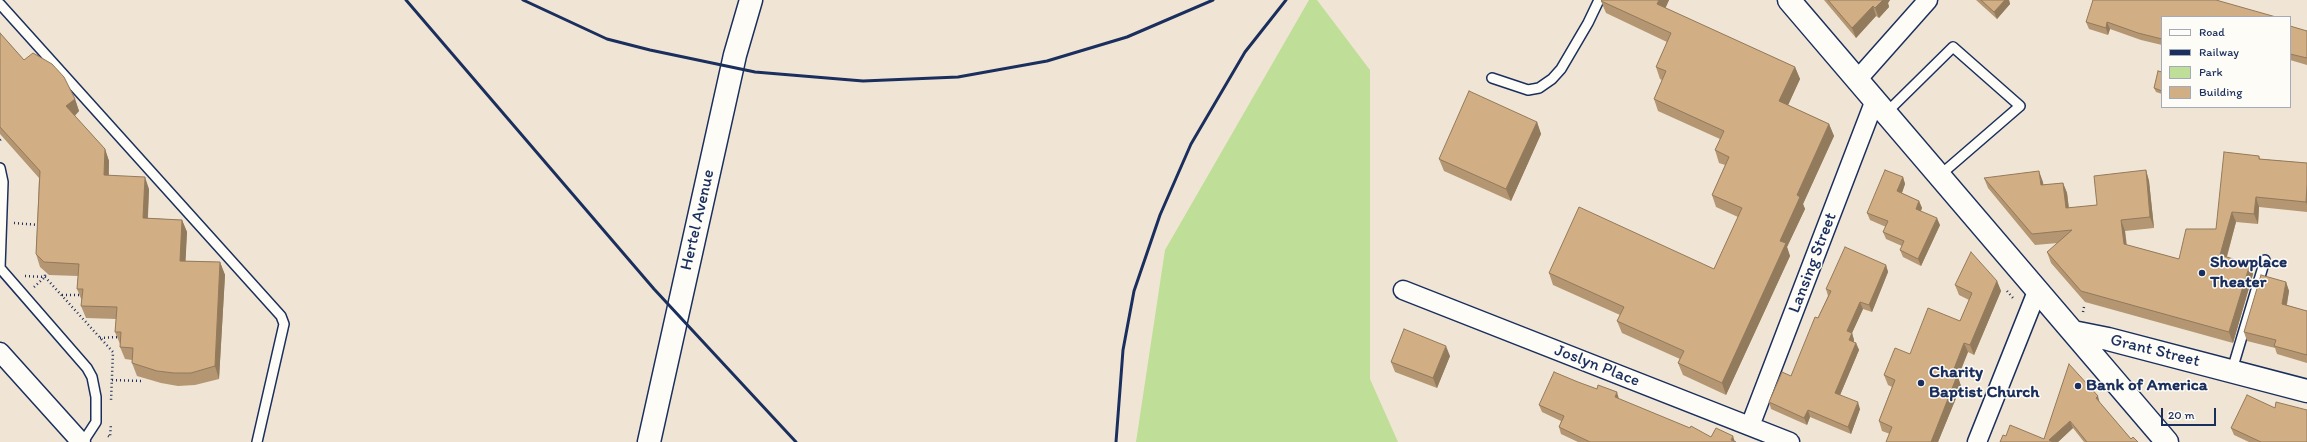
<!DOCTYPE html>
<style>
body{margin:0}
#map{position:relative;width:2307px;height:442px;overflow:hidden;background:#f0e5d4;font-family:Itim,sans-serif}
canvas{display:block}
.legend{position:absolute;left:2161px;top:16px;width:130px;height:92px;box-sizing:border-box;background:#fdfcf7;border:1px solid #a3aaba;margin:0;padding:5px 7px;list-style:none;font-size:12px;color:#1b2f5e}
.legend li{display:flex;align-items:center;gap:8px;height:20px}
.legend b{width:20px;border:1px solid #a3aaba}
.scale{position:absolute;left:2161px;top:408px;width:55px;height:18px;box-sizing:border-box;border:2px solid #1b2f5e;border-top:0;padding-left:5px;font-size:12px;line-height:14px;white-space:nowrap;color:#1b2f5e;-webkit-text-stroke:3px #fdfcf7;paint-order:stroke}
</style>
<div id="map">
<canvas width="2307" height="442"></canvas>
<ul class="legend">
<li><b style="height:5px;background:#fdfcf7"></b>Road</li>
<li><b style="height:5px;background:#1b2f5e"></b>Railway</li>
<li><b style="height:11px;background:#bfde97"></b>Park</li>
<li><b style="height:11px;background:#d1ae84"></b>Building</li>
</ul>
<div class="scale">20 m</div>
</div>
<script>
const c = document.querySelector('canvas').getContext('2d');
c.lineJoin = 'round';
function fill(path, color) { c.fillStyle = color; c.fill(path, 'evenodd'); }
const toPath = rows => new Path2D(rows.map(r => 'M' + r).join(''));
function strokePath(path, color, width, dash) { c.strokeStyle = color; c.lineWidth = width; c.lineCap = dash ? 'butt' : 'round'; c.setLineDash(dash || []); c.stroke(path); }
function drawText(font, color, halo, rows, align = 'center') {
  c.font = font + ' Itim,sans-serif'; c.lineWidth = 3; c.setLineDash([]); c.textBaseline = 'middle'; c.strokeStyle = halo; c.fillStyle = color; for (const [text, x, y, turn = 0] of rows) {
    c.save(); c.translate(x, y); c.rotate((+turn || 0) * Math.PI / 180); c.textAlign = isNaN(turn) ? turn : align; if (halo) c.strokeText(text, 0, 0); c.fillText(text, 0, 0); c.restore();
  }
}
const green = toPath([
 [1309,0,1317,0,1370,70,1370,379,1398,442,1136,442,1165,250]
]);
const path = toPath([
 [0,140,1,139],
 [14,223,39,225],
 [25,276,45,277,113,352,111,401],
 [34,287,45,277,45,273],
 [2007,291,2013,298],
 [62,295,81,295],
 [2083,312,2084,307],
 [100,338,119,337],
 [112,380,143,381],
 [108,436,110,437,111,424]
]);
const lane = toPath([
 [0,4,281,316,284,324,257,442],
 [1492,78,1528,90,1539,88,1552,79,1561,69,1588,23,1599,0],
 [1886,113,1953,47,2020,106,1939,176],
 [0,168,3,182,0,268,87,368,92,377,96,397,96,422,83,442],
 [2232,370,2265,260]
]);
const street = toPath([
 [1857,80,1928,0],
 [1403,290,1790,442],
 [0,352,81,442],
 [1750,426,1875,100],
 [1977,442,2038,289]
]);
const secondary = toPath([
 [1789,0,2167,442],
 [2073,332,2108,339,2307,391],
 [649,442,735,55,751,0]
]);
const rail = toPath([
 [406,0,654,289,796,442],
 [523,0,607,39,650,50,755,72,863,81,958,77,1047,61,1127,37,1213,0],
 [1116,442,1123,350,1134,291,1160,215,1191,144,1245,52,1286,0]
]);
const wall = toPath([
 [1602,0,1669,0,1665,8,1795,67,1800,79,1788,105,1829,124,1834,136,1803,204,1805,209,1787,247,1790,256,1726,395,1683,375,1678,363,1680,359,1622,333,1617,321,1620,315,1553,285,1549,273,1714,269,1738,217,1716,207,1712,195,1725,165,1719,163,1715,150,1720,139,1658,111,1654,99,1662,80,1660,79,1656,67,1667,42,1606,13,1601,1],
 [1824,0,1890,0,1888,3,1889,7,1879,18,1876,16,1856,38],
 [1976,0,2009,0,2010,4,1997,19],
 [2162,17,2162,45,2141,40,2110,29,2108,35,2089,29,2086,22],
 [2290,26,2307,31,2307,65,2290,60],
 [0,33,24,60,75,99,79,111,75,116,105,149,109,161,109,175,149,189,148,218,182,220,187,232,185,261,220,262,225,275,219,379,195,385,178,386,161,383,137,376,132,363,132,360,125,359,120,347,120,344,115,332,116,319,86,318,81,306,82,301,77,289,78,276,49,275,40,267,36,254,39,178,0,134],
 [2162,72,2162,94,2156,92,2154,88],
 [1537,122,1541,134,1511,201,1444,171,1439,159],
 [2259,156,2260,159,2307,163,2307,212,2259,207,2258,224,2236,222,2227,257,2253,274,2233,343,2085,302,2051,263,2047,252,2058,243,2035,245,1988,188,1984,178,2043,182,2043,185,2063,183,2067,193,2069,208,2097,205,2146,170,2149,181,2154,228,2125,231,2127,245,2179,259,2216,229],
 [1903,177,1905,184,1902,193,1919,201,1922,208,1921,211,1940,225,1921,266,1903,257,1900,250,1902,246,1886,239,1883,232,1886,227,1870,220,1867,213],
 [1886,265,1888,272,1872,312,1863,309,1852,333,1854,340,1854,342,1856,343,1859,350,1840,395,1860,409,1851,434,1810,417,1807,425,1771,409,1769,402,1791,376,1828,296,1826,289],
 [1997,281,2001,291,1974,355,1968,352,1958,377,1961,386,1938,442,1886,442,1890,434,1882,431,1879,421,1892,387,1888,385,1884,375,1960,321,1969,300,1959,295,1955,285],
 [2286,282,2289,291,2287,305,2307,311,2307,363,2277,354,2275,348,2247,341,2244,332],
 [1450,356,1437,388,1395,372,1391,362],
 [1619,399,1711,437,1736,442,1578,442,1561,434,1559,427,1561,421,1542,412,1539,405],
 [2100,403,2131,439,2138,442,2084,442,2073,428,2058,442,2000,442,2006,436,2044,439],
 [2231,428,2307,442,2249,442,2234,435]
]);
const shadedWall = toPath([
 [1659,0,1669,0,1662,16,1657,4],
 [1883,0,1890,0,1888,3,1889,7,1879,18,1875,8],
 [2005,0,2009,0,2010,4,1997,19,1994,12],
 [1873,6,1876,16,1856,38,1852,28],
 [2107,22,2110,29,2108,35,2106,28],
 [1795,67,1800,79,1784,114,1779,101],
 [75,99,79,111,71,119,66,106],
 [1537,122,1541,134,1511,201,1506,189],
 [1829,124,1834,136,1803,204,1805,209,1787,247,1790,256,1726,395,1722,383,1780,241,1797,195],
 [105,149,109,161,108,188,104,175],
 [2146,170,2149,181,2154,228,2150,217],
 [2039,171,2043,182,2045,196,2041,185],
 [145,177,149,189,147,231,143,218],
 [1903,177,1905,184,1900,198,1897,191],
 [2063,183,2067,193,2070,219,2066,208],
 [2307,185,2307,205,2306,202],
 [2256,197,2259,207,2258,224,2254,214],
 [1919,201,1922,208,1918,216,1916,209],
 [2232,212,2236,222,2224,266,2220,255],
 [1937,218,1940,225,1921,266,1918,259],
 [182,220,187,232,185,273,180,261],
 [2121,220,2125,231,2127,254,2124,244],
 [220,262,225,275,219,379,215,366],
 [2250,264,2253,274,2233,343,2229,332],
 [1886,265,1888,272,1872,312,1869,305],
 [1997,281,2001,291,1974,355,1970,345],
 [2286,282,2289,291,2285,313,2282,304],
 [1860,302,1863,309,1852,333,1854,340,1852,347,1849,340,1847,331],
 [1856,343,1859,350,1838,400,1835,393],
 [1964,343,1968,352,1958,377,1961,386,1938,442,1931,442,1952,374],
 [1446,346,1450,356,1437,388,1433,378],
 [1617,392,1619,399,1615,397],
 [2098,396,2100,404,2096,398],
 [1858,402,1860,409,1851,434,1848,427],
 [1808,410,1810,417,1807,425,1804,418],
 [2070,421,2073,428,2058,442,2049,442,2049,440],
 [1733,436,1735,442,1731,440]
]);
const building = toPath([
 [1602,0,1659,0,1657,4,1795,67,1779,101,1829,124,1797,195,1800,197,1780,241,1786,243,1722,383,1678,363,1684,351,1617,321,1624,307,1549,273,1579,207,1714,269,1742,208,1712,195,1729,157,1715,150,1724,131,1654,99,1666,71,1656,67,1671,33,1601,1,1602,0],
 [1828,0,1883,0,1875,8,1873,6,1852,28,1828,0],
 [1981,0,2005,0,1994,12,1981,0],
 [2093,0,2216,0,2276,17,2162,17,2162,39,2138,33,2107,22,2106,28,2086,22,2093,0],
 [2290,26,2307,31,2307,58,2290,54,2290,26],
 [0,33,24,60,33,53,52,64,64,77,75,99,66,106,105,149,104,175,145,177,143,218,182,220,180,261,220,262,215,366,191,373,174,373,157,371,132,363,133,348,120,347,121,332,115,332,117,307,81,306,83,289,77,289,79,264,44,262,36,254,40,171,0,127,0,33],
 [2158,71,2162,72,2162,91,2154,88,2158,71],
 [1469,91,1537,122,1506,189,1439,159,1469,91],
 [2224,152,2259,156,2259,159,2307,163,2307,185,2306,202,2256,197,2254,214,2232,212,2220,255,2250,264,2229,332,2081,291,2047,252,2072,230,2032,234,1984,178,2039,171,2041,185,2063,183,2066,208,2097,205,2094,176,2146,170,2150,217,2121,220,2124,244,2179,259,2186,229,2216,229,2224,152],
 [1885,170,1903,177,1897,191,1919,201,1916,209,1937,218,1918,259,1900,250,1904,241,1883,232,1888,221,1867,213,1885,170],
 [1845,247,1886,265,1869,305,1860,302,1847,331,1852,333,1849,340,1856,343,1835,393,1858,402,1848,427,1808,410,1804,418,1769,402,1782,372,1791,376,1815,317,1818,318,1831,291,1826,289,1845,247],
 [1971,252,1997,281,1970,345,1964,343,1952,374,1957,376,1931,442,1886,442,1892,427,1879,421,1895,380,1884,375,1895,348,1910,354,1928,308,1960,321,1972,293,1955,285,1971,252],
 [2261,275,2286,282,2282,304,2307,311,2307,355,2274,346,2276,340,2244,332,2261,275],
 [1404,329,1446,346,1433,378,1391,362,1404,329],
 [2069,364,2098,396,2096,398,2131,439,2133,437,2138,442,2087,442,2070,421,2049,440,2053,442,2000,442,2003,435,2006,436,2010,425,2044,439,2069,364],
 [1554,372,1578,382,1597,389,1598,385,1617,392,1615,397,1690,428,1691,426,1711,437,1716,428,1733,436,1731,440,1736,442,1590,442,1559,427,1564,416,1539,405,1554,372],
 [2247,395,2275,408,2276,402,2307,410,2307,442,2261,442,2231,428,2247,395]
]);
const markers = [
 [2202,273,4,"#1b2f5e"],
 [1921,383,4,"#1b2f5e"],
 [2078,386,4,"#1b2f5e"]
];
const streetNames = [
 ["Hertel Avenue",698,220,-77],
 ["Lansing Street",1813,263,-69],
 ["Grant Street",2155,351,14],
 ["Joslyn Place",1597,366,21]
];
const poiNames = [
 ["Showplace",2210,263],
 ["Theater",2210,283],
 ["Charity",1929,373],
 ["Baptist Church",1929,393],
 ["Bank of America",2086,386]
];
fill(green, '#bfde97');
strokePath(lane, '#1b2f5e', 12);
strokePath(street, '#1b2f5e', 21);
strokePath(secondary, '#1b2f5e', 25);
strokePath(path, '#1b2f5e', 2.5, [1, 3]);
strokePath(lane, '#fdfcf7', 9);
strokePath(street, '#fdfcf7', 18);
strokePath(secondary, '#fdfcf7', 22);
strokePath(rail, '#1b2f5e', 3);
fill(wall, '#b49672');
fill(shadedWall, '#927a5c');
fill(building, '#d1ae84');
strokePath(building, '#927a5c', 1);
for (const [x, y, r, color] of markers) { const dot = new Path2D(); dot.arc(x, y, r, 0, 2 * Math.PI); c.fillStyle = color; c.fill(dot); strokePath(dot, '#fdfcf7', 1.5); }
drawText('17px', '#1b2f5e', '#fdfcf7', streetNames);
drawText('bold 17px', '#1b2f5e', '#fdfcf7', poiNames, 'left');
</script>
